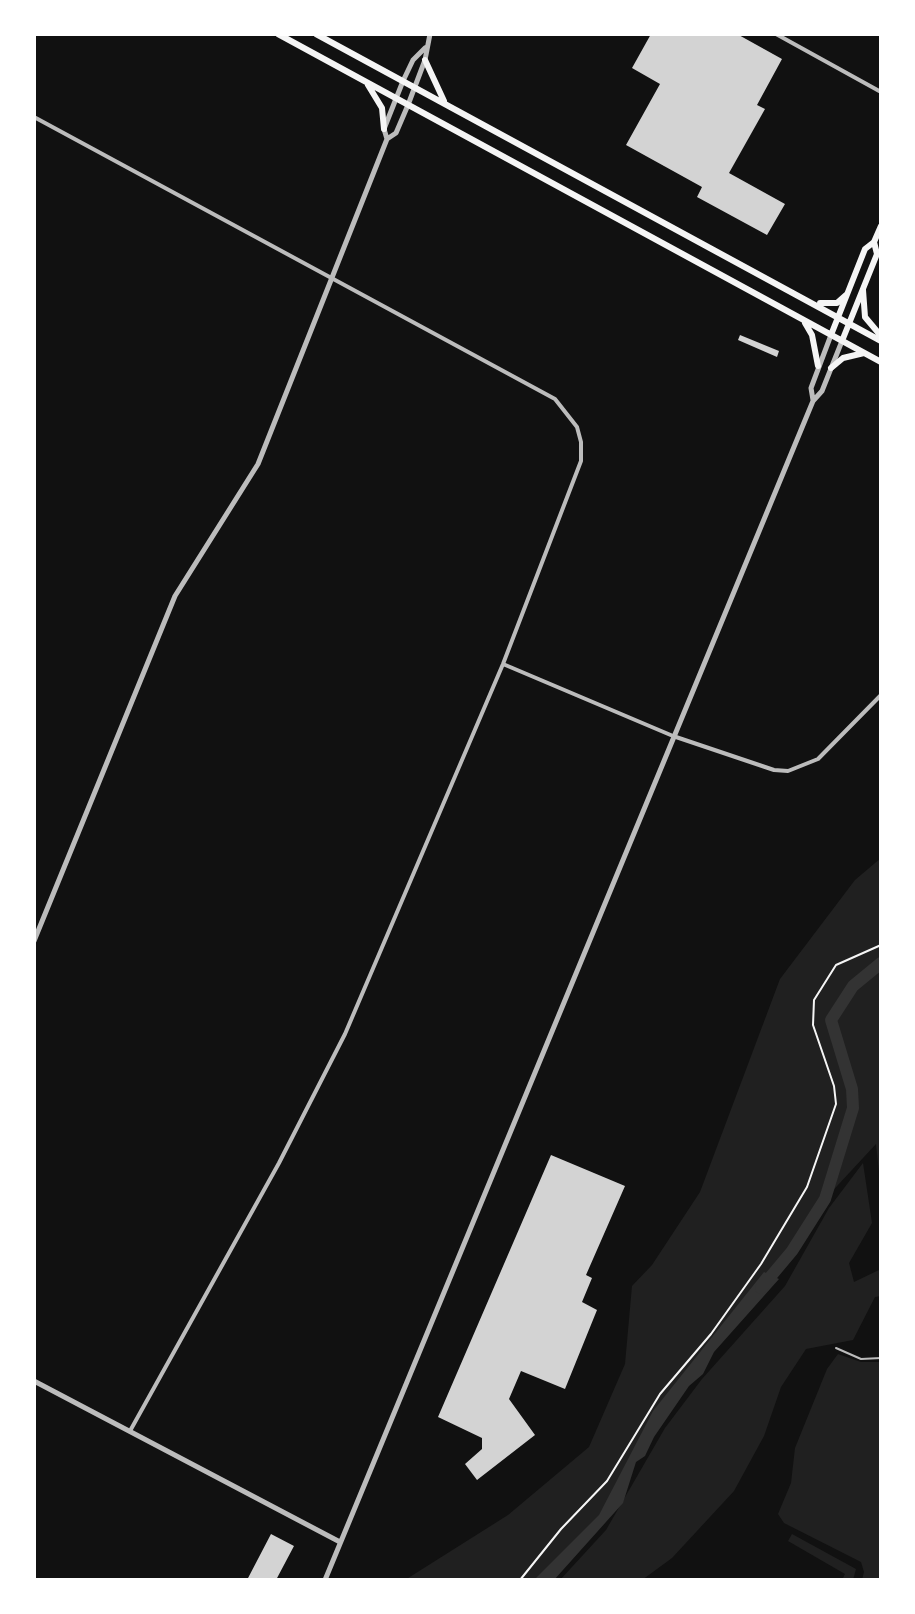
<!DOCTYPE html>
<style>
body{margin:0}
#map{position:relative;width:915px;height:1614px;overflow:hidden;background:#111;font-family:"Work Sans",sans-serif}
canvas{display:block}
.frame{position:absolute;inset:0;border:36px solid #fff;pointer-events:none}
</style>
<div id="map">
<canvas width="915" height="1614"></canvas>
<div class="frame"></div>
</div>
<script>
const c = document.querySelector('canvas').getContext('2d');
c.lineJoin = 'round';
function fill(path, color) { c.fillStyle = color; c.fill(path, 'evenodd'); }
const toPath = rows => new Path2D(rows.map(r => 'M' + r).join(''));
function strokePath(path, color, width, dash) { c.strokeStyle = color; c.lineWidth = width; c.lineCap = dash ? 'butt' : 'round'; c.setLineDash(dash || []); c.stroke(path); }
const green = toPath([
 [881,858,881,1191,876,1144,825,1199,792,1251,665,1402,613,1501,541,1580,405,1580,508,1515,589,1447,625,1364,632,1286,652,1265,700,1192,780,979,855,880],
 [863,1163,872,1223,849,1263,854,1282,881,1269,881,1296,875,1297,853,1340,806,1349,781,1387,764,1436,734,1491,672,1558,642,1580,560,1580,606,1530,665,1428,702,1379,785,1286,829,1208],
 [838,1354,861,1362,881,1362,881,1580,862,1580,864,1572,861,1562,784,1523,778,1514,791,1483,795,1448,827,1369],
 [792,1534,856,1569,853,1580,842,1580,845,1574,788,1541]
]);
const water = toPath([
 [764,1272,779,1279,714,1352,703,1374,689,1386,654,1437,645,1456,636,1462,623,1503,554,1580,534,1580,599,1515,653,1411]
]);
const river = toPath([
 [761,1288,792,1251,825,1199,853,1108,852,1089,831,1020,853,986,881,963]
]);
const building = toPath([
 [651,34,737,34,782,59,757,105,765,109,729,173,785,204,767,235,697,197,702,187,626,145,660,84,632,68],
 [740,335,779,351,777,357,738,340],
 [551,1155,625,1186,586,1275,592,1278,582,1302,597,1310,565,1389,521,1371,509,1399,535,1435,477,1480,465,1464,482,1449,482,1438,438,1417],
 [271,1534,294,1546,276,1580,247,1580]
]);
const path = toPath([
 [520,1580,561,1529,607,1481,660,1394,711,1334,761,1264,807,1187,836,1104,834,1086,813,1025,814,1000,836,965,881,945]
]);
const service = toPath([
 [836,1348,861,1359,881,1358]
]);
const minor = toPath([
 [776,34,881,92],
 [34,117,555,399,577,427,581,442,581,461,503,664,345,1034,279,1163,130,1431],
 [503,664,673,736,774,770,788,771,818,759,881,695]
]);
const tertiary = toPath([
 [387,139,384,129,403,81,413,60,425,48],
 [813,400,811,388,831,335],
 [34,941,175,596,258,464,387,139,396,133,408,105,425,60,430,34],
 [34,1381,340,1542],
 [325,1580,813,401,822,391,842,341]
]);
const secondary = toPath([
 [278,34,881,362],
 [316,34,881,341],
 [425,60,444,101],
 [368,85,382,108,384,129],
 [863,290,865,317,881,336],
 [820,303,837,303,846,295],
 [805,323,812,335,818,366],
 [831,335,865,249,874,242,881,226],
 [842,341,877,254,874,242],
 [831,368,843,358,864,353]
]);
fill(green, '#202020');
fill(water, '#333');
strokePath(river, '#333', 12);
fill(building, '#d3d3d3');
strokePath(path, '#f5f5f5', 2);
strokePath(service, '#bcbcbc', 2);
strokePath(minor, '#bcbcbc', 4);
strokePath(tertiary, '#bcbcbc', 5);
strokePath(secondary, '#f5f5f5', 6);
</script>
